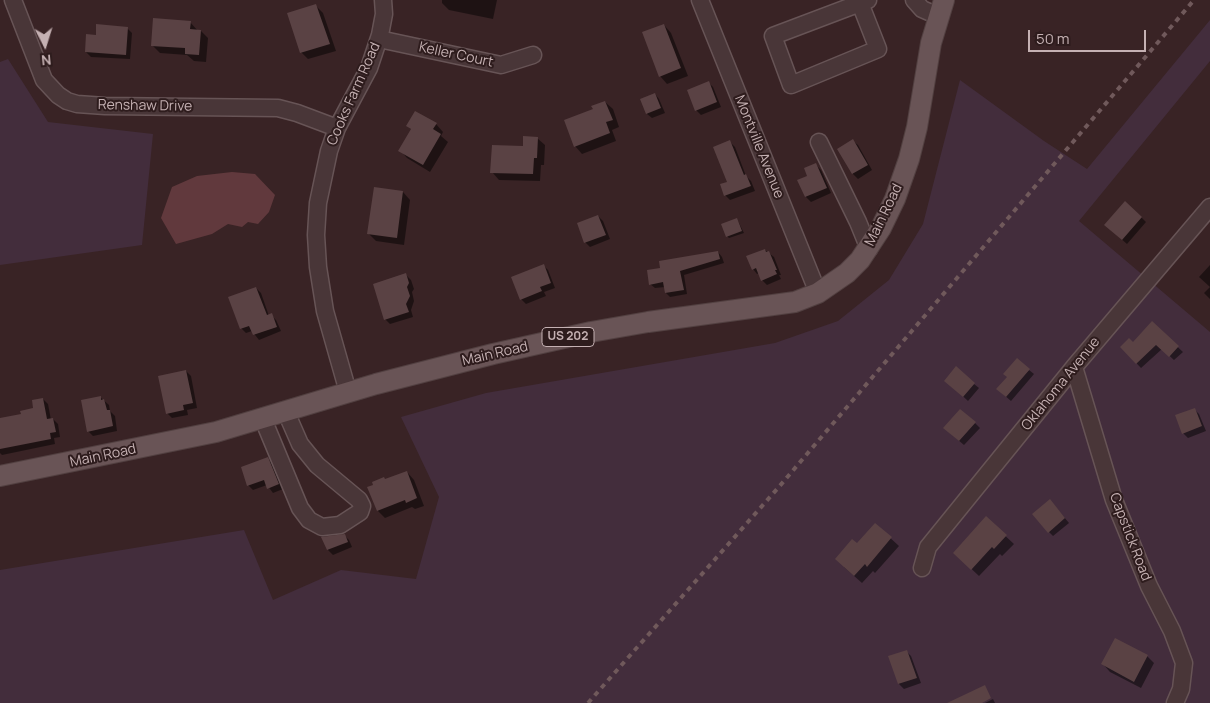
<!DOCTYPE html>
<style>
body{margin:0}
#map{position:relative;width:1210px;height:703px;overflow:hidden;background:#392325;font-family:Manrope,sans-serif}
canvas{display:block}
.north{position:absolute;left:20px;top:20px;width:50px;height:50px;-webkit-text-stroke:4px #2e1c1d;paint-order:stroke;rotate:175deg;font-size:14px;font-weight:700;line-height:20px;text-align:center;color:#c5b1b3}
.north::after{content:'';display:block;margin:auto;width:18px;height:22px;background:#c5b1b3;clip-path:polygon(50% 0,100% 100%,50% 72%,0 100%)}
.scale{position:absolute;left:1028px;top:30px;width:118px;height:22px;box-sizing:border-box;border:2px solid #c5b1b3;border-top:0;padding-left:6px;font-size:15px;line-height:18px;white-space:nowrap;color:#c5b1b3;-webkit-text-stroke:4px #2e1c1d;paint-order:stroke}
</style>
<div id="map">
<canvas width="1210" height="703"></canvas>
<div class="north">N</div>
<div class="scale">50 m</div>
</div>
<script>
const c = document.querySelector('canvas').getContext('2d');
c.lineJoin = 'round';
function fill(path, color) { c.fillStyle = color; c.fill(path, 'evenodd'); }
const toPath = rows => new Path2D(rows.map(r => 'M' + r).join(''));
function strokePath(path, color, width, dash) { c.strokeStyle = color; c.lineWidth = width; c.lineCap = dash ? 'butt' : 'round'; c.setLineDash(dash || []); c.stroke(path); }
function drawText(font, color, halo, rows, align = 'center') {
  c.font = font + ' Manrope,sans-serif'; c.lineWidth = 4; c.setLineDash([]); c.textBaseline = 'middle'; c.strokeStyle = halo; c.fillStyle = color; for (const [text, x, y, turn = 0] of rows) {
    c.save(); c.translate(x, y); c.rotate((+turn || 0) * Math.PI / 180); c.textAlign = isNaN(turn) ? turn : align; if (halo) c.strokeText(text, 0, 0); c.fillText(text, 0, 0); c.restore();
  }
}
const green = toPath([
 [1210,20,1210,61,1079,221,1210,332,1210,703,0,703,0,570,244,530,273,600,341,570,416,579,439,497,401,417,486,393,775,343,838,321,889,280,923,224,960,80,1044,141,1087,169],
 [8,59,48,122,153,134,142,245,0,265,0,62]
]);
const water = toPath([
 [232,172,255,174,275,195,269,212,258,224,248,222,242,227,228,224,212,234,176,244,161,218,172,187,197,176]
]);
const shadow = toPath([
 [442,0,497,0,493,19,449,10,442,3],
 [315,5,323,13,336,51,308,59,301,52],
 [190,22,198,31,201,31,208,38,206,62,194,61,187,55,160,53,152,45],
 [664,25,671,33,688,76,667,84,660,76],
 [127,28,132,33,130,59,91,57,86,52],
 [709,83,713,87,721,107,701,115,696,110],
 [655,94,659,99,665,113,652,118,647,114],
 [605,102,613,109,619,127,612,130,616,141,582,154,575,146],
 [436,124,443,132,441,136,448,142,430,172,407,158,400,150,412,130,407,126],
 [537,138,545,145,544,165,541,165,540,181,499,180,492,172],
 [853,141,858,145,872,170,858,179,853,174,839,149],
 [730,142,735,147,746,176,751,181,755,191,730,200,725,195,728,183],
 [816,165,821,170,831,193,811,202,806,197,799,180,809,176],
 [403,192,410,200,404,245,376,241,368,233],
 [598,216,603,221,610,239,590,247,585,242],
 [1141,217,1146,222,1127,244,1111,230],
 [737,219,744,233,729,238,727,236],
 [765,250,774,257,781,275,779,275,781,279,767,285,762,280,759,273,757,274,753,269],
 [718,252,722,257,724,263,684,275,687,294,670,297,666,293,665,287,655,288,650,284],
 [1210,265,1210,287,1199,277],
 [544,266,548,270,555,288,544,292,546,296,526,304,521,299],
 [406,275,411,280,414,289,412,292,414,301,411,310,413,317,390,324,385,319],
 [1210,287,1210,299,1204,293],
 [256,288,261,293,269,316,271,315,276,320,281,331,259,340,252,331,246,333,241,328],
 [1152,323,1183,352,1174,360,1162,349,1141,368,1121,347,1133,344],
 [1029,370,1034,374,1011,401,1003,394],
 [186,371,191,376,197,408,187,410,188,415,172,418,167,413],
 [974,384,979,388,968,401,951,385],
 [100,397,109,405,110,411,115,416,117,431,93,436,88,431],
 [43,399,48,404,51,420,53,419,58,424,60,437,54,438,55,444,2,455,0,453,0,419,22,415,35,409],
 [1194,409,1199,414,1206,431,1188,438,1183,433],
 [975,423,980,428,964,445,950,433],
 [267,458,272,463,283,489,273,493,267,485,253,490,248,485],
 [407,472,414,480,424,506,415,509,412,507,385,518,378,511,368,488],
 [1054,505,1069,523,1053,536,1049,532],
 [986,518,1014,544,1002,556,1000,554,979,576,962,560],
 [875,524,899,546,875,573,873,571,862,583,844,567,858,545],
 [344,535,349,540,352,547,333,555,328,550,323,538],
 [906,651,911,656,921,683,904,689,899,684,890,657],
 [1147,656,1154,663,1141,688,1110,672,1103,664],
 [993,699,995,703,985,703]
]);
const building = toPath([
 [316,4,330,44,300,53,287,13],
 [153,18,191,21,190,29,201,30,199,55,185,54,185,48,151,46],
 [96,24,128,27,126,55,85,52,86,34,96,35],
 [664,24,681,68,659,77,642,32],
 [709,81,717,102,695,111,687,90],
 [655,93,661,108,646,114,640,99],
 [605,101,613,120,606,122,610,133,574,147,564,120,593,109,591,106],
 [415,111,437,123,433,129,441,134,423,165,398,151,411,129,406,126],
 [523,136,538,137,537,158,534,158,533,174,490,173,492,145,523,146],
 [853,139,868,165,852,174,837,149],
 [730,140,744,175,746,174,751,186,724,196,720,184,727,182,713,147],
 [816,163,827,188,805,197,797,180,807,176,804,168],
 [374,187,403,191,397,238,367,234],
 [1125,201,1142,217,1122,240,1104,225],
 [598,215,606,235,584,243,577,223],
 [737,218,742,231,726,237,721,224],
 [765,249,766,252,769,251,777,270,775,270,777,274,761,281,756,268,752,270,746,256],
 [718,251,720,259,680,271,684,290,665,293,663,282,649,285,647,270,660,268,659,261],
 [544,264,551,283,540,287,542,291,520,300,511,277],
 [406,273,409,283,407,287,410,296,406,304,409,312,384,320,373,284],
 [256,287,267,315,272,313,277,327,253,335,249,326,240,329,228,297],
 [1152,321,1179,346,1169,357,1156,345,1136,364,1120,347,1129,338,1133,342],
 [1017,358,1030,369,1006,397,996,389,1007,377,1003,374],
 [956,366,975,383,963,397,944,381],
 [186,370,193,403,183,405,184,410,166,414,158,376],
 [101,396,101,400,104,399,107,410,110,410,113,426,87,432,81,400],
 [43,398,47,419,53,418,56,432,50,433,51,439,0,449,0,418,21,414,20,411,33,408,32,400],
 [1195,408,1202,426,1182,434,1175,415],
 [960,409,976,422,959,441,943,428],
 [268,457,279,484,267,489,264,480,247,486,241,467],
 [407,471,417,498,406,503,405,500,377,511,367,487,373,485,372,482,384,477,385,479],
 [1050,499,1065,518,1048,533,1032,514],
 [986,516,1007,535,994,549,992,547,971,570,953,553],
 [875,523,892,537,867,567,865,564,854,576,835,559,852,539,857,543],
 [345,534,348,542,327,550,321,537],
 [1115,638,1148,655,1134,682,1101,664],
 [907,650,917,678,898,684,888,656],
 [985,685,991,698,982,703,947,703]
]);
const minor = toPath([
 [13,0,44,80,58,95,67,101,77,104,105,106,278,108,297,113,337,128],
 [700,0,818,293],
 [914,0,922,9,938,16],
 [860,3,878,49,791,85,773,36,868,0],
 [379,39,501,65,533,55],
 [819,142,858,222,869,249],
 [1074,367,1114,500,1149,586,1172,631,1184,663,1181,689,1175,703],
 [348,392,325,311,318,267,316,235,318,203,329,151,337,128,369,68,380,35,384,14,383,0],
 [263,419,300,508,309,520,322,527,340,525,360,512,362,506,359,500,317,465,300,444,286,412],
 [922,568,928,547,1074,367,1210,207]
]);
const major = toPath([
 [0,476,216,432,376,384,493,354,591,332,648,322,795,302,818,293,847,273,860,260,881,228,895,199,909,159,917,127,931,43,944,0]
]);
const rail = toPath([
 [588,703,778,488,1194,0]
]);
const shields = [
 [568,337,52]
];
const shieldNames = [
 ["US 202",568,337]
];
const streetNames = [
 ["Keller Court",456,55,12],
 ["Cooks Farm Road",354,94,-66],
 ["Renshaw Drive",145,106,1],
 ["Montville Avenue",759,147,68],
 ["Main Road",884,215,-64],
 ["Main Road",495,354,-13],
 ["Oklahoma Avenue",1061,384,-51],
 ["Main Road",103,456,-12],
 ["Capstick Road",1130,537,69]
];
fill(green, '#432d3c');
fill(water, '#61393d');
fill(shadow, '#0007');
fill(building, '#5a4244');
strokePath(minor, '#675456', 19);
strokePath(major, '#524041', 22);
strokePath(minor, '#493638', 16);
strokePath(major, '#695456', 20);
strokePath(rail, '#70595b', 4, [5, 5]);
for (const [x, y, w] of shields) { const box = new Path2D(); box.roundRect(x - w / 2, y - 9.5, w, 19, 4); c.fillStyle = '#2e1c1d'; c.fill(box); strokePath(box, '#c5b1b3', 1); }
drawText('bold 12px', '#c5b1b3', null, shieldNames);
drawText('14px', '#c5b1b3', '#2e1c1d', streetNames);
</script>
